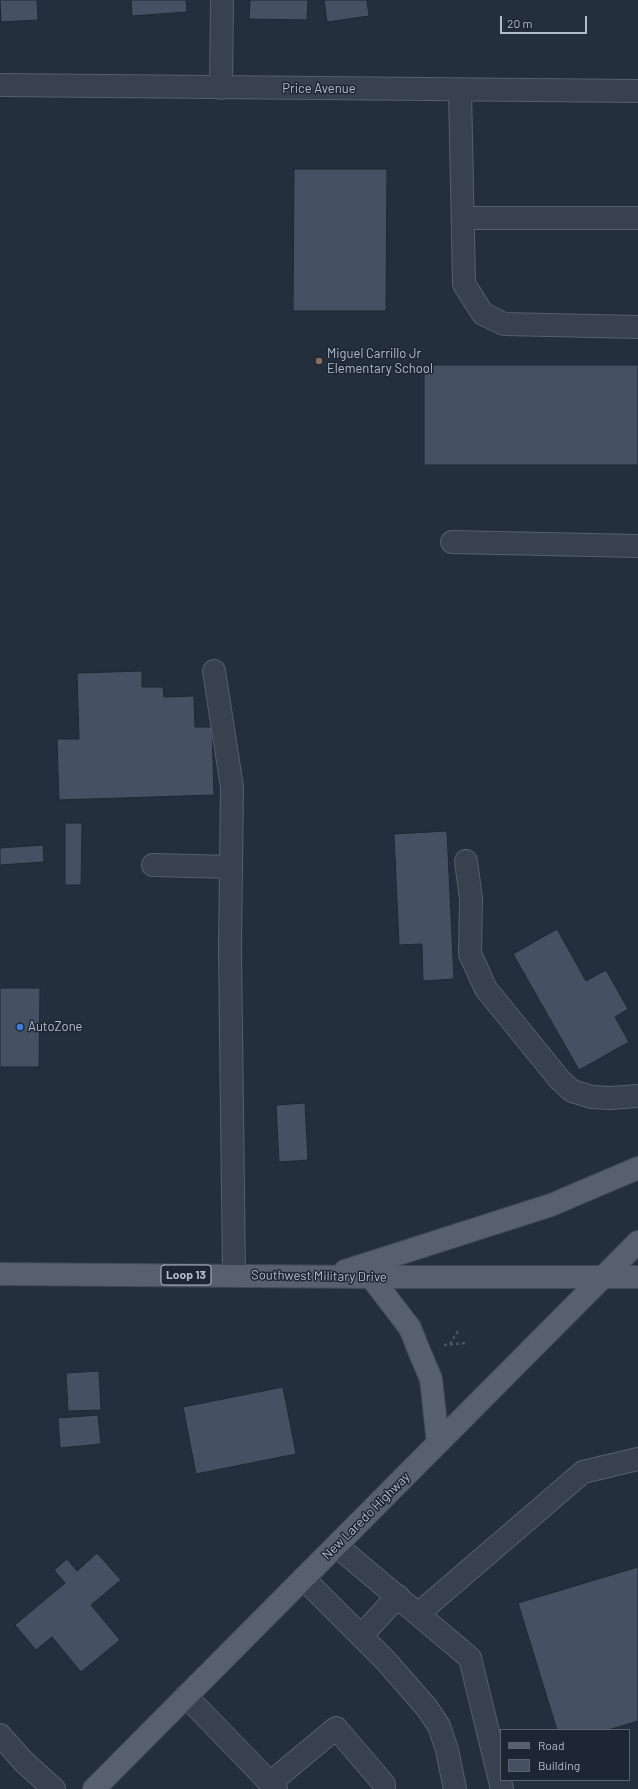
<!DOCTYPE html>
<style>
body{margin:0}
#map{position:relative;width:638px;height:1789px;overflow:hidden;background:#242f3e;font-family:Barlow,sans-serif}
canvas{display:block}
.legend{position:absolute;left:500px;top:1729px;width:130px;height:52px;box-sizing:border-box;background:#1d2633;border:1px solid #59626f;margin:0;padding:5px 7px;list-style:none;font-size:12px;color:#b4bcc9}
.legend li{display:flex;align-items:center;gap:8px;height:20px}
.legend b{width:20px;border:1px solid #59626f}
.scale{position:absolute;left:500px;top:16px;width:87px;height:18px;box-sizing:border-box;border:2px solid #b4bcc9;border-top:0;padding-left:5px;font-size:12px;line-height:14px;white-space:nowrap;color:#b4bcc9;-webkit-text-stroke:3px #1d2633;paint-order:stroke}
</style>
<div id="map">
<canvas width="638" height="1789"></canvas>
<ul class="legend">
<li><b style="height:5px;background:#56606e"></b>Road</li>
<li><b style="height:11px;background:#455162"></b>Building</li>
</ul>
<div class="scale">20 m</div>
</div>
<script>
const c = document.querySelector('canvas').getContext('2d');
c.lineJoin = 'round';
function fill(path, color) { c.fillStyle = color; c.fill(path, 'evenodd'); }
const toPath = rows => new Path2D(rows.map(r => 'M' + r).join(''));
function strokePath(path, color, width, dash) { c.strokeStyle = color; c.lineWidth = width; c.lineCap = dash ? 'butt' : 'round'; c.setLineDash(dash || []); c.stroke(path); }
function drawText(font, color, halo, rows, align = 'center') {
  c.font = font + ' Barlow,sans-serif'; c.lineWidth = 3; c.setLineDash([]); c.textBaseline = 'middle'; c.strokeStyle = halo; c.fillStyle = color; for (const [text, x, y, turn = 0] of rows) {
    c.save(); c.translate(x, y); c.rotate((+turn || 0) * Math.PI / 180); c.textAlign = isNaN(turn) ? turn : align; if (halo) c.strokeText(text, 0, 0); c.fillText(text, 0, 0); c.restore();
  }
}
const building = toPath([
 [0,0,37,0,38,20,1,22,0,0],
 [131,0,186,0,187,12,132,16,131,0],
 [250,0,308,0,307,20,249,19,250,0],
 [324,0,367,0,369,16,327,22,324,0],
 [294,169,387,169,386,311,293,311,294,169],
 [424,365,638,365,638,465,424,465,424,365],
 [142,671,142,687,163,687,164,697,194,696,195,727,212,727,214,795,59,800,57,739,79,739,77,673,142,671],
 [65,823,82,823,81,885,65,885,65,823],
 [447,831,454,979,423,981,422,944,399,945,394,834,447,831],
 [43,845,44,862,0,865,0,848,43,845],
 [557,929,586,981,606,970,628,1009,615,1017,629,1042,579,1070,513,954,557,929],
 [0,988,40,988,39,1067,0,1067,0,988],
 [305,1103,308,1160,279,1162,276,1105,305,1103],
 [99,1371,101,1410,68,1411,66,1373,99,1371],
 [283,1387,296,1454,196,1474,183,1407,283,1387],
 [98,1415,101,1444,60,1448,58,1418,98,1415],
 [97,1553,121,1580,91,1605,120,1640,81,1672,52,1637,36,1650,15,1625,65,1583,54,1570,67,1559,77,1571,97,1553],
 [638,1567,638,1721,608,1730,557,1730,518,1603,638,1567]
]);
const path = toPath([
 [450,1344,458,1331],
 [444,1345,466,1343]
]);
const minor = toPath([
 [0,85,638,91],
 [221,88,222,0],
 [460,90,464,284,483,314,504,324,638,327],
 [463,218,638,218],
 [452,542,638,546],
 [214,671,232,787,231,867],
 [466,861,471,899,470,954,486,989,560,1080,572,1091,592,1097,610,1098,638,1096],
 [153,865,231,867,230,948,234,1275],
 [337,1546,470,1658,502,1789],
 [304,1579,386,1661,427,1708,439,1726,447,1750,455,1789],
 [419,1613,583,1472,638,1459],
 [361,1636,398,1596],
 [186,1696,276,1789],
 [0,1735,24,1762,54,1789],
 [270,1783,336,1728,384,1784,384,1789]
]);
const major = toPath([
 [345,1271,551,1205,638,1168],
 [0,1274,371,1277,638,1277],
 [371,1277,410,1328,420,1353,431,1379,438,1443],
 [94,1789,638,1242]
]);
const markers = [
 [319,361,4,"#8d6e63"],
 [20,1027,4,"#3f7fe0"]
];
const shields = [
 [186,1275,50]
];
const shieldNames = [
 ["Loop 13",186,1275]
];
const streetNames = [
 ["Price Avenue",319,89],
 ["Southwest Military Drive",319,1276,1],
 ["New Laredo Highway",366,1516,-45]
];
const poiNames = [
 ["Miguel Carrillo Jr",327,354],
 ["Elementary School",327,369],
 ["AutoZone",28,1027]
];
fill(building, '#455162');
strokePath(building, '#1f2835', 1);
strokePath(minor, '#565f6c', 24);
strokePath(major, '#414a57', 24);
strokePath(path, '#44595c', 2.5, [3, 3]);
strokePath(minor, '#38414e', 22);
strokePath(major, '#56606e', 22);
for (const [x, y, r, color] of markers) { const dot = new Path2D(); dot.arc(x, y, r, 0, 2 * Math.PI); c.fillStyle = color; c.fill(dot); strokePath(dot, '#1d2633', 1.5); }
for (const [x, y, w] of shields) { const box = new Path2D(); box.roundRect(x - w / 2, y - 10, w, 20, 3); c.fillStyle = '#1d2633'; c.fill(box); strokePath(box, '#b4bcc9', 1); }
drawText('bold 12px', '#b4bcc9', null, shieldNames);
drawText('13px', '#b4bcc9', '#1d2633', streetNames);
drawText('13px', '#b4bcc9', '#1d2633', poiNames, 'left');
</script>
